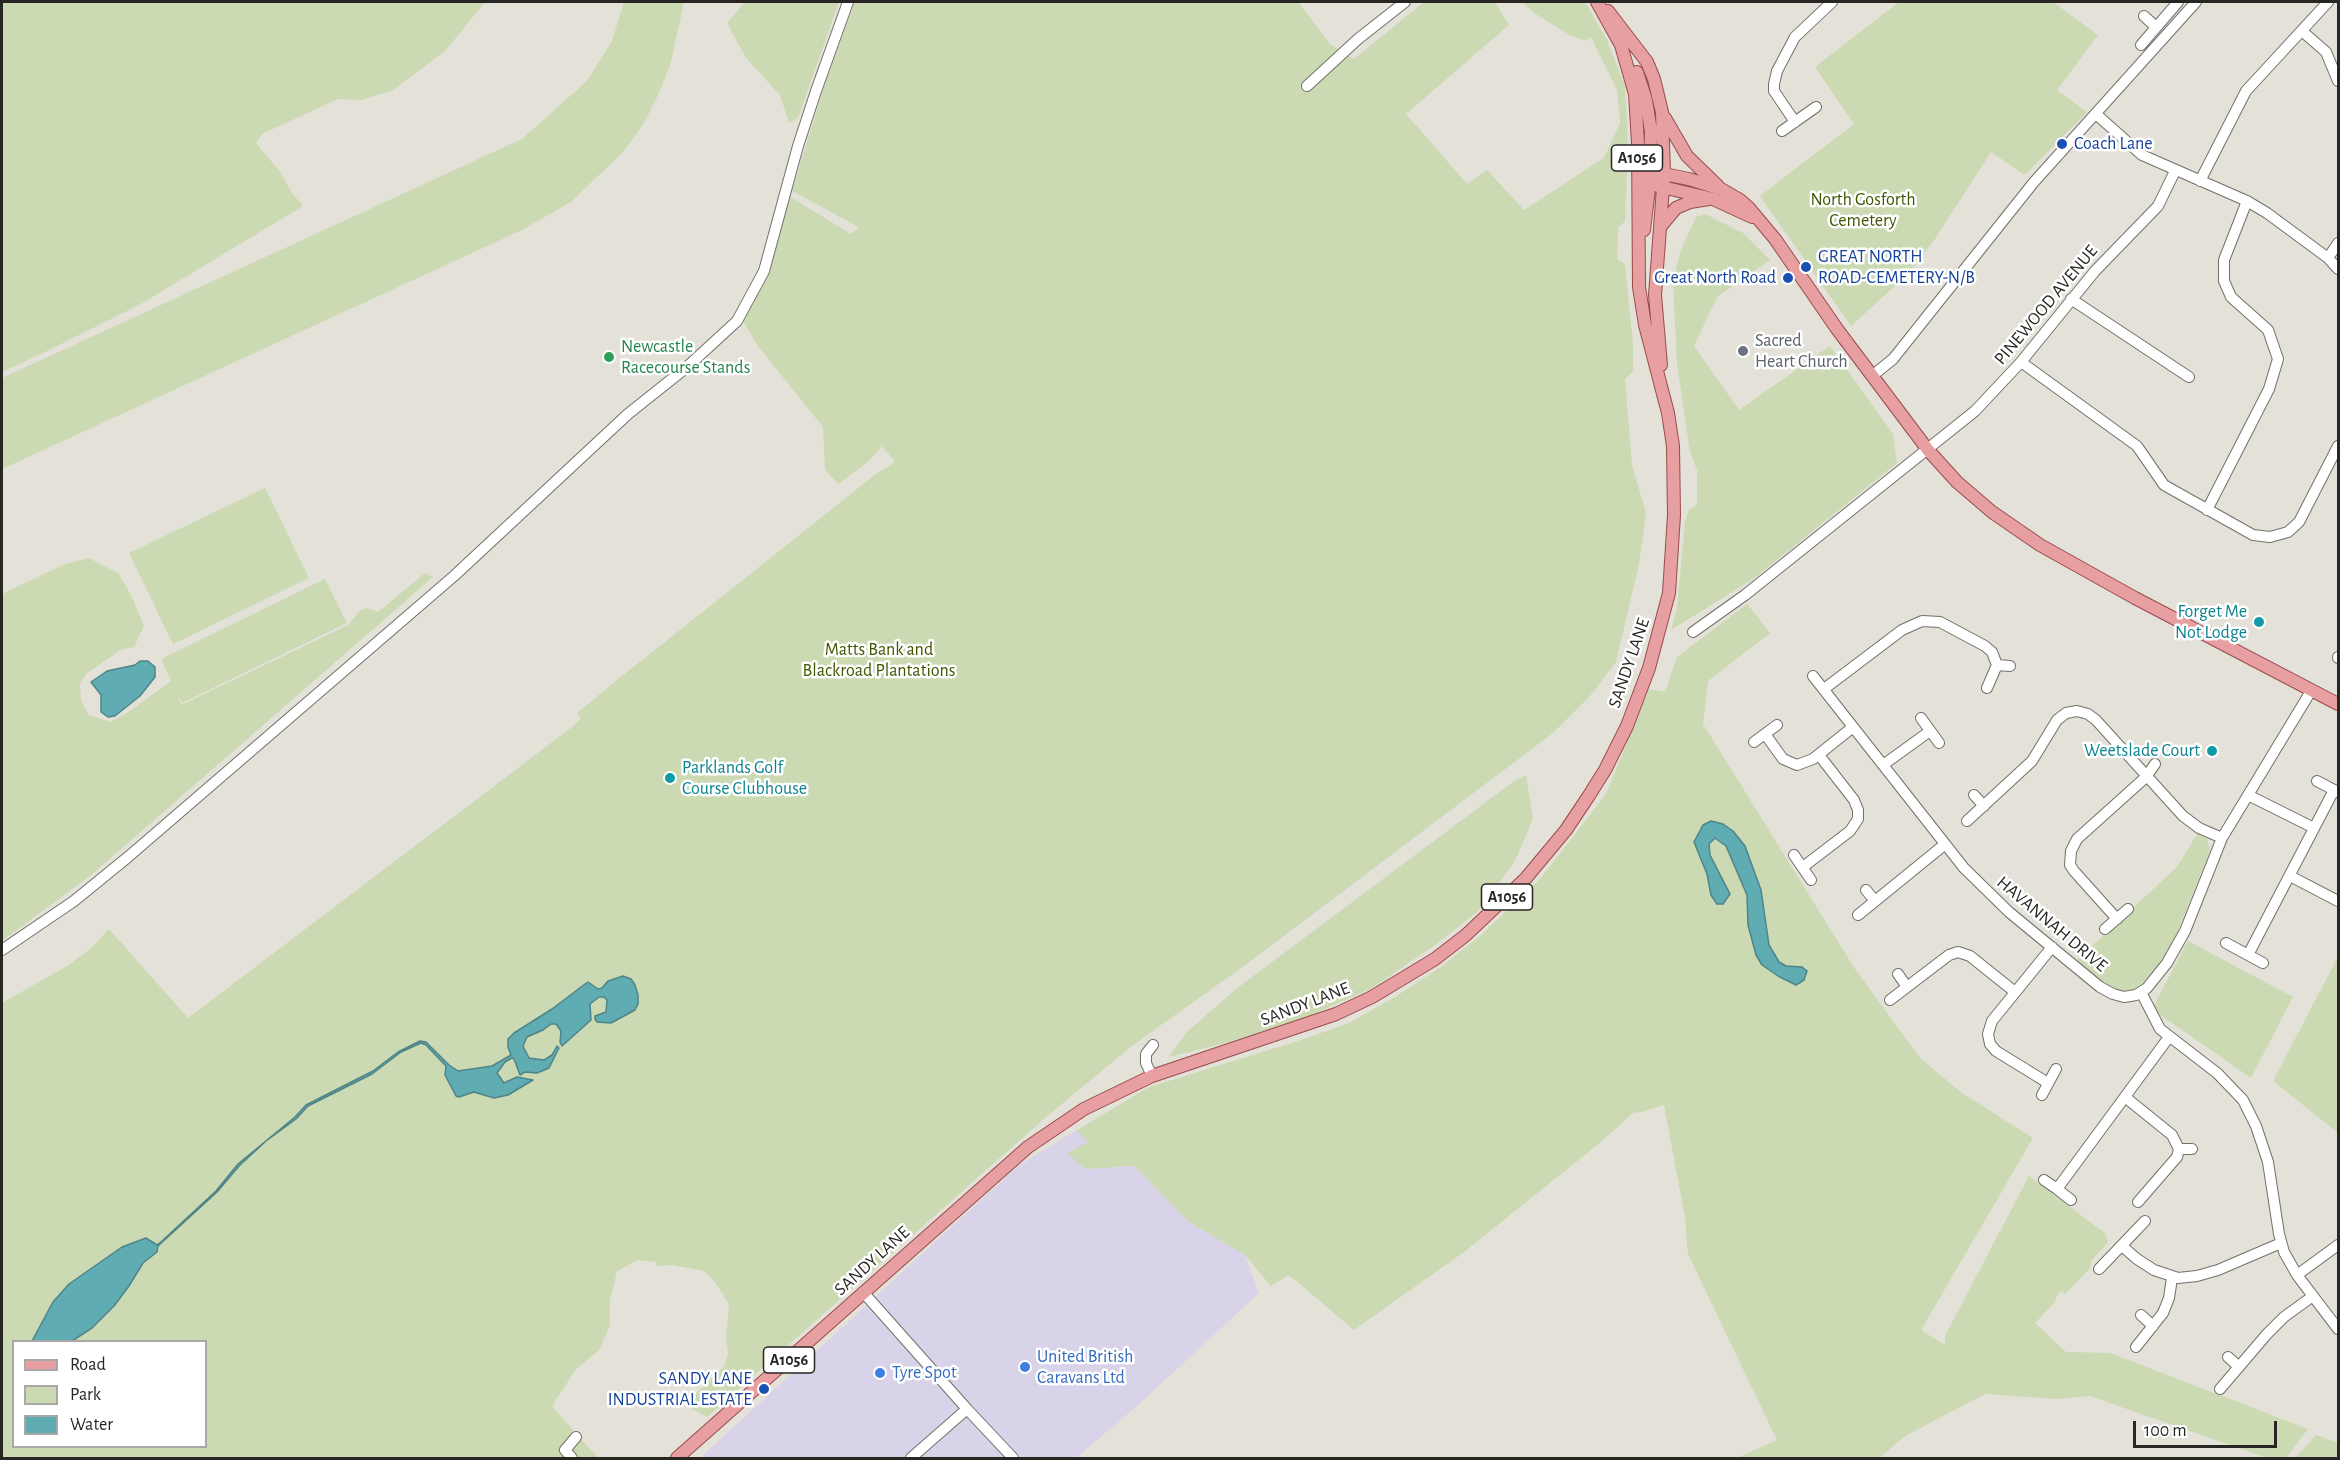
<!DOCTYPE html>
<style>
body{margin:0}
#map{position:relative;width:2340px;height:1460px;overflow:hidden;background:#e3e1d8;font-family:"Alegreya Sans",sans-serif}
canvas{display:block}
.frame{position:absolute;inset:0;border:3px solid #272623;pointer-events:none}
.legend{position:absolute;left:12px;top:1340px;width:195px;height:108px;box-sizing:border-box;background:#fff;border:2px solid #a9a8a7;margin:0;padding:8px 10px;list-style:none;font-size:18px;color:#272623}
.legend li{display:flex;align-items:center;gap:12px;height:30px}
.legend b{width:30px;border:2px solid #a9a8a7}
.scale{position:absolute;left:2133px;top:1421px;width:144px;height:27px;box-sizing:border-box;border:3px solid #272623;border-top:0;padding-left:8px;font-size:18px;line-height:21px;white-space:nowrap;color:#272623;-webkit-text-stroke:4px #fff;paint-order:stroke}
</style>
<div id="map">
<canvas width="2340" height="1460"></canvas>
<div class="frame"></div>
<ul class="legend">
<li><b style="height:8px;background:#e79fa1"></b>Road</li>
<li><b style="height:16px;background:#cbdab2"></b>Park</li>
<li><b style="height:16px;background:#60acb3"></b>Water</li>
</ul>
<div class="scale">100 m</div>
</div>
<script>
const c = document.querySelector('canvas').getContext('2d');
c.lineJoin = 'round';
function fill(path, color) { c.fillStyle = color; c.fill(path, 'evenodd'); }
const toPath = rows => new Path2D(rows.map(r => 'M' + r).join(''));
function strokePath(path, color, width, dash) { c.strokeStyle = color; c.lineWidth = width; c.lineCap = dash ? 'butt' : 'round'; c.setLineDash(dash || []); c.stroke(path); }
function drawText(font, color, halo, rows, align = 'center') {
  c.font = font + ' "Alegreya Sans",sans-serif'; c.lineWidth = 5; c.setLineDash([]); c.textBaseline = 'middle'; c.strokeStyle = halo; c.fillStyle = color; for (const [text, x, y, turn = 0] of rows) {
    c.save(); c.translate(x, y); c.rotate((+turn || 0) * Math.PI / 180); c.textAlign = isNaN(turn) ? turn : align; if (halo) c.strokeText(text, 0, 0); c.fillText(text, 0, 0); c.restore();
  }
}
const commercial = toPath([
 [1077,1130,1089,1142,1068,1153,1085,1169,1134,1166,1189,1222,1245,1255,1259,1293,1138,1405,1076,1458,700,1458,1018,1166]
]);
const green = toPath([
 [2,2,485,2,445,51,393,90,362,100,338,99,262,134,256,143,280,172,292,193,303,206,139,305,47,351,2,372],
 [624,2,684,2,671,62,659,93,644,123,624,151,571,202,522,230,2,469,2,378,522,139,587,81,612,41],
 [745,2,839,2,798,118,789,123,780,95,746,58,727,23],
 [855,2,1298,2,1331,45,1354,59,1424,2,1495,2,1509,25,1406,114,1467,184,1487,170,1524,210,1604,158,1620,123,1617,90,1591,37,1585,41,1570,35,1534,13,1522,2,1585,2,1607,40,1625,87,1628,142,1625,221,1618,228,1617,259,1625,264,1633,344,1633,371,1625,379,1632,465,1646,513,1639,564,1616,662,1590,696,1553,733,1248,963,1133,1045,1045,1118,707,1417,692,1409,693,1397,725,1365,728,1353,726,1339,729,1304,715,1282,704,1271,673,1265,657,1266,656,1262,638,1260,617,1271,610,1300,610,1325,599,1350,576,1369,552,1406,598,1458,2,1458,2,1003,67,966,90,949,109,929,188,1018,572,727,581,719,577,713,617,680,876,474,895,462,882,446,869,461,838,484,825,470,823,427,758,346,743,321,789,196,851,234,859,227,792,191,823,90],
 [14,1342,206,1342,206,1446,14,1446],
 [1899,2,2053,2,2098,35,2057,90,2087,112,2025,175,1991,152,1935,239,1909,273,1851,326,1760,196,1854,124,1815,67],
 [1705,214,1743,233,1770,260,1717,297,1694,346,1739,410,1830,346,1893,434,1897,463,1753,579,1671,630,1677,608,1685,521,1689,510,1697,505,1697,470,1690,452,1677,364,1673,282,1680,252,1696,217],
 [265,488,309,578,173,644,129,553],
 [89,558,118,573,132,597,144,626,134,647,120,650,86,674,80,684,81,701,89,715,110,722,127,713,171,681,161,659,325,579,347,623,182,703,177,694,181,705,348,625,360,611,367,608,378,612,425,573,433,577,90,876,2,941,2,594,65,564],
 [1747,604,1770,633,1708,681,1703,724,1855,969,1920,1058,1962,1093,2033,1138,1921,1330,1945,1345,1945,1336,2029,1176,2106,1234,2108,1242,2091,1261,2090,1268,2065,1294,2061,1291,2055,1299,2056,1301,2035,1323,2066,1352,2110,1353,2308,1429,2286,1458,2267,1458,2090,1396,2056,1399,1985,1394,1905,1436,1879,1458,1737,1458,1777,1440,1688,1254,1685,1218,1664,1105,1641,1112,1633,1113,1601,1142,1464,1252,1354,1330,1289,1275,1271,1286,1245,1255,1189,1222,1134,1166,1085,1169,1067,1153,1088,1142,1077,1130,1149,1087,1295,1042,1349,1023,1398,995,1441,967,1481,935,1540,879,1606,794,1649,689,1665,692,1677,657],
 [1526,775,1533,819,1515,861,1476,913,1435,945,1372,988,1309,1016,1230,1042,1169,1057,1186,1033,1236,989,1510,784],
 [2197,834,2207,839,2210,850,2174,940,2154,972,2136,989,2121,991,2101,981,2076,961,2178,866],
 [2188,941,2293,997,2251,1078,2152,1009],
 [2338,957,2338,1133,2273,1081],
 [2316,1435,2338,1443,2338,1458,2295,1458]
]);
const water = toPath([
 [140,661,148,661,155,667,155,677,140,696,115,716,108,717,101,712,101,695,91,682,107,671,135,665,140,661],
 [1711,821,1723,824,1733,831,1745,846,1761,890,1769,945,1779,962,1786,966,1802,967,1807,971,1804,980,1796,985,1778,976,1762,965,1756,955,1748,925,1747,895,1726,846,1715,838,1709,844,1710,855,1730,894,1723,904,1717,904,1711,895,1707,874,1694,842,1703,825,1711,821],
 [623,976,631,979,635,985,638,995,638,1004,635,1010,611,1023,597,1022,595,1019,595,1016,606,1012,607,1000,604,997,599,997,590,1004,591,1020,562,1046,560,1042,561,1031,556,1024,551,1024,543,1030,527,1037,523,1046,529,1058,544,1060,552,1055,557,1046,559,1048,549,1068,537,1073,525,1072,520,1075,514,1059,512,1058,505,1062,497,1073,504,1083,517,1077,533,1080,508,1095,494,1098,474,1092,459,1097,456,1096,445,1075,446,1066,426,1045,421,1043,401,1052,372,1074,308,1106,296,1119,266,1141,240,1165,217,1192,158,1246,157,1252,143,1263,129,1286,114,1306,92,1328,72,1341,32,1341,53,1302,69,1284,122,1247,146,1238,157,1245,162,1241,216,1191,238,1164,295,1117,306,1105,373,1071,398,1052,420,1041,426,1042,449,1065,458,1071,492,1066,511,1055,508,1047,508,1039,514,1033,552,1009,585,984,588,982,598,989,602,988,608,981,623,976]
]);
const minor = toPath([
 [2144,16,2156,27],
 [2302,31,2326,52,2338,81],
 [2141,45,2178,2],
 [1307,86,1358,39,1405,2],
 [2097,115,2142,155,2247,201,2267,213,2328,258,2338,269],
 [1795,122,1774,91,1774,84,1777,71,1795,37,1832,2],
 [1782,131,1816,107],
 [2200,181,2246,91,2328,2],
 [2328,258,2338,243],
 [2071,299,2189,377],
 [2021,362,2137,446,2164,485,2253,535,2270,537,2288,532,2299,522,2338,446],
 [1872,376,1893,359,2034,182,2196,2],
 [2207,510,2269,389,2278,359,2268,330,2231,297,2224,281,2224,260,2247,201],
 [1693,632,1745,595,1975,411,2021,362,2095,271,2158,206,2175,171],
 [2338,658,2338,657],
 [1813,676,1964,868,2009,912,2100,987,2113,994,2124,997,2136,995,2147,988,2167,963,2185,931,2222,838,2311,691],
 [1987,688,1997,665,2010,666],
 [1824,689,1902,630,1922,621,1940,622,1985,646,1992,652,1997,665],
 [1921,718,1939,743],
 [1765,734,1783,759,1797,765,1813,759,1853,727],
 [1754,742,1777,725],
 [1883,765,1930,731],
 [2317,781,2338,792],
 [1974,795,1984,806],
 [2248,795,2314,828],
 [1967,821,2032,761,2057,720,2066,713,2077,711,2088,714,2096,720,2183,816,2199,828,2222,838],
 [1794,855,1811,880],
 [1803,867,1850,831,1858,819,1858,810,1854,800,1819,755],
 [2290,876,2338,901],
 [1866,890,1875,901],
 [1858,915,1944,845],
 [2117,919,2074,871,2070,865,2071,851,2077,839,2146,777,2155,764],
 [2105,929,2128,909],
 [2226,943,2263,963],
 [2,950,74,901,128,857,454,576,628,414,687,367,737,321,764,271,798,146,816,91,848,2],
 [2248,955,2334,790],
 [1898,974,1907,987],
 [2141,992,2160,1029,2217,1073,2243,1100,2256,1126,2268,1162,2279,1234,2284,1252,2297,1275,2338,1329],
 [1890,1000,1949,955,1958,952,1970,956,2015,992],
 [1152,1076,1146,1063,1146,1054,1153,1045],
 [2048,1083,1996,1051,1990,1044,1988,1034,1992,1021,2052,947],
 [2042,1095,2056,1069],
 [2125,1097,2172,1135,2179,1149,2177,1157,2138,1202],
 [2179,1149,2192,1149],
 [2044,1180,2057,1189],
 [2071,1200,2057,1189,2169,1037],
 [2122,1246,2137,1259,2154,1270,2178,1278,2197,1276,2218,1270,2281,1243],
 [2099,1269,2145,1221],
 [2297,1275,2338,1245],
 [863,1292,967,1409,911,1458],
 [2141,1315,2153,1326],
 [2136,1347,2163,1313,2169,1298,2172,1278],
 [2228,1357,2239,1367],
 [2220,1389,2267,1334,2284,1317,2313,1296],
 [967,1409,1013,1458],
 [572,1458,565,1450,576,1437]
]);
const major = toPath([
 [1608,11,1647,62,1654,79,1662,112,1664,174,1655,295,1661,365],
 [1637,72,1646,100,1651,131,1650,180,1644,230],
 [1665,118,1687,156,1718,186],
 [1650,180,1658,174,1664,174,1689,179,1721,189,1740,200,1749,208,1775,239,1837,329,1928,450,1957,482,1992,512,2040,545,2135,598,2338,704],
 [1658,186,1713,199,1752,217],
 [1661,226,1676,208,1690,202,1709,199],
 [677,1458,1028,1147,1084,1109,1152,1076,1336,1014,1372,997,1435,959,1466,935,1526,878,1566,830,1588,797,1605,770,1627,726,1649,668,1669,593,1674,515,1673,446,1668,413,1645,325,1639,287,1638,143,1635,94,1621,45,1597,2]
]);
const markers = [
 [2062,144,6,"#1a4fb4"],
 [1806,267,6,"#1a4fb4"],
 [1788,278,6,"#1a4fb4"],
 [1743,351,6,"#6b7280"],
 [609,357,6,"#2e9e5b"],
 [2259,622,6,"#0f9aa8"],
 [2212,751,6,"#0f9aa8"],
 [670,778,6,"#0f9aa8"],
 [1025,1367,6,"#3f7fe0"],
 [880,1373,6,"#3f7fe0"],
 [764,1389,6,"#1a4fb4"]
];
const shields = [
 [1637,158,51],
 [1507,897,51],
 [789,1360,51]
];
const shieldNames = [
 ["A1056",1637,158],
 ["A1056",1507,897],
 ["A1056",789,1360]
];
const transitNames = [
 ["Coach Lane",2074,144],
 ["GREAT NORTH",1818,257],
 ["ROAD-CEMETERY-N/B",1818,278],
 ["Great North Road",1776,278,"right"],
 ["SANDY LANE",752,1379,"right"],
 ["INDUSTRIAL ESTATE",752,1400,"right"]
];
const parkNames = [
 ["North Gosforth",1863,200],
 ["Cemetery",1863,221],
 ["Matts Bank and",879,650],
 ["Blackroad Plantations",879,671]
];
const streetNames = [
 ["PINEWOOD AVENUE",2046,305,-50],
 ["SANDY LANE",1629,663,-71],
 ["HAVANNAH DRIVE",2052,924,40],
 ["SANDY LANE",1305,1004,-21],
 ["SANDY LANE",872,1261,-42]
];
const worshipNames = [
 ["Sacred",1755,341],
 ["Heart Church",1755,362]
];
const leisureNames = [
 ["Newcastle",621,347],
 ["Racecourse Stands",621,368]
];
const cultureNames = [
 ["Forget Me",2247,612],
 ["Not Lodge",2247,633],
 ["Weetslade Court",2200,751],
 ["Parklands Golf",682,768,"left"],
 ["Course Clubhouse",682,789,"left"]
];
const shopNames = [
 ["United British",1037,1357],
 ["Caravans Ltd",1037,1378],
 ["Tyre Spot",892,1373]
];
fill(commercial, '#d8d3e9');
fill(green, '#cbdab2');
fill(water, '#60acb3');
strokePath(water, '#4f8488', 1.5);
strokePath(minor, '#727069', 12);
strokePath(major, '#994b4d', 14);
strokePath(minor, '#fff', 10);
strokePath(major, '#e79fa1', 12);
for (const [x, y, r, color] of markers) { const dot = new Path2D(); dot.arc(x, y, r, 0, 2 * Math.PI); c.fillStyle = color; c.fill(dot); strokePath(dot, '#fff', 2); }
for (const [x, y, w] of shields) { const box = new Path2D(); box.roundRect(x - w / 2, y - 13, w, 26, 4.5); c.fillStyle = '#fff'; c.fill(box); strokePath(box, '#272623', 1.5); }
drawText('bold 16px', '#272623', null, shieldNames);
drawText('18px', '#164399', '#fff', transitNames, 'left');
drawText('18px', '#425700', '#fff', parkNames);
drawText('18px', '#272623', '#fff', streetNames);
drawText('18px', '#5b616d', '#fff', worshipNames, 'left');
drawText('18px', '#27864d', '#fff', leisureNames, 'left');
drawText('18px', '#0d838f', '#fff', cultureNames, 'right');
drawText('18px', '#366cbe', '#fff', shopNames, 'left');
</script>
